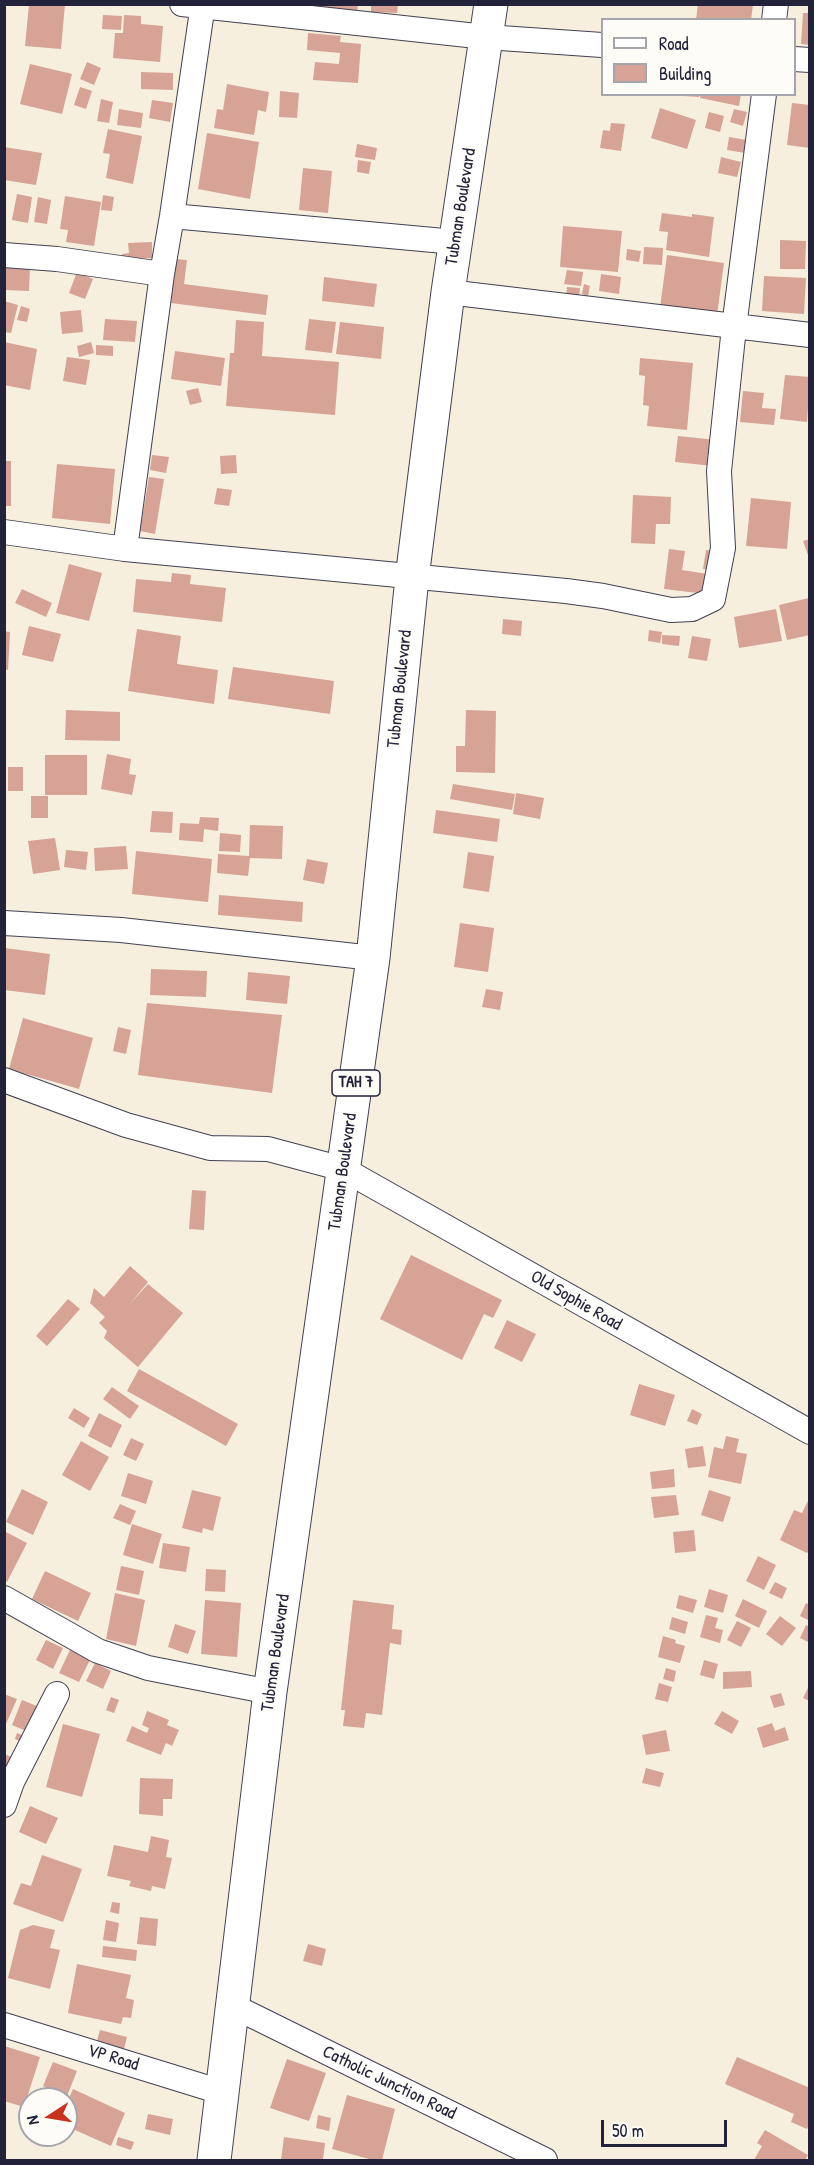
<!DOCTYPE html>
<style>
body{margin:0}
#map{position:relative;width:814px;height:2165px;overflow:hidden;background:#f6efde;font-family:"Patrick Hand",sans-serif}
canvas{display:block}
.frame{position:absolute;inset:0;border:6px solid #22223b;pointer-events:none}
.legend{position:absolute;left:601px;top:18px;width:195px;height:78px;box-sizing:border-box;background:#fdfcf7;border:2px solid #a5a5ac;margin:0;padding:8px 10px;list-style:none;font-size:18px;color:#22223b}
.legend li{display:flex;align-items:center;gap:12px;height:30px}
.legend b{width:30px;border:2px solid #a5a5ac}
.north{position:absolute;left:18px;top:2087px;width:60px;height:60px;box-sizing:border-box;background:#fdfcf7;border:2px solid #a5a5ac;border-radius:50%;rotate:258deg;font-size:16px;font-weight:700;line-height:24px;text-align:center;color:#22223b}
.north::after{content:'';display:block;margin:auto;width:21px;height:27px;background:#c8321e;clip-path:polygon(50% 0,100% 100%,50% 72%,0 100%)}
.scale{position:absolute;left:601px;top:2120px;width:126px;height:27px;box-sizing:border-box;border:3px solid #22223b;border-top:0;padding-left:8px;font-size:18px;line-height:21px;white-space:nowrap;color:#22223b;-webkit-text-stroke:4px #fdfcf7;paint-order:stroke}
</style>
<div id="map">
<canvas width="814" height="2165"></canvas>
<div class="frame"></div>
<ul class="legend">
<li><b style="height:8px;background:#fff"></b>Road</li>
<li><b style="height:16px;background:#d6a396"></b>Building</li>
</ul>
<div class="north">N</div>
<div class="scale">50 m</div>
</div>
<script>
const c = document.querySelector('canvas').getContext('2d');
c.lineJoin = 'round';
function fill(path, color) { c.fillStyle = color; c.fill(path, 'evenodd'); }
const toPath = rows => new Path2D(rows.map(r => 'M' + r).join(''));
function strokePath(path, color, width, dash) { c.strokeStyle = color; c.lineWidth = width; c.lineCap = dash ? 'butt' : 'round'; c.setLineDash(dash || []); c.stroke(path); }
function drawText(font, color, halo, rows, align = 'center') {
  c.font = font + ' "Patrick Hand",sans-serif'; c.lineWidth = 4.5; c.setLineDash([]); c.textBaseline = 'middle'; c.strokeStyle = halo; c.fillStyle = color; for (const [text, x, y, turn = 0] of rows) {
    c.save(); c.translate(x, y); c.rotate((+turn || 0) * Math.PI / 180); c.textAlign = isNaN(turn) ? turn : align; if (halo) c.strokeText(text, 0, 0); c.fillText(text, 0, 0); c.restore();
  }
}
const building = toPath([
 [29,4,65,4,61,49,25,46],
 [300,4,358,4,357,13],
 [371,4,398,4,397,13,371,12],
 [698,4,753,4,751,20,696,20],
 [803,13,810,13,810,45,801,44],
 [103,15,122,16,121,30,102,29],
 [124,15,141,16,141,24,163,26,160,62,113,58,115,33,123,33],
 [308,33,341,36,340,42,361,44,358,83,313,80,315,62,339,64,340,53,307,50],
 [87,62,101,68,94,85,80,79],
 [30,64,72,74,62,114,20,104],
 [141,72,173,73,173,90,141,89],
 [227,84,269,92,266,112,258,110,254,135,214,128,217,109,223,110],
 [80,87,92,91,86,109,74,105],
 [280,91,299,93,297,118,279,117],
 [683,94,699,94,699,97,683,96],
 [701,94,741,94,739,106,700,98],
 [101,99,113,102,109,123,97,121],
 [152,100,173,103,170,122,149,118],
 [792,103,810,105,810,148,787,145],
 [660,108,696,120,687,149,651,138],
 [119,109,143,113,141,128,117,125],
 [734,109,747,112,743,126,730,122],
 [709,112,724,116,720,132,705,128],
 [611,123,625,124,621,151,600,148,603,130,610,131],
 [108,129,142,136,133,184,106,178,110,154,103,153],
 [207,133,259,142,250,199,198,189],
 [729,137,747,140,745,153,727,150],
 [357,144,377,148,375,160,355,157],
 [4,147,42,153,36,185,4,180],
 [721,157,741,162,737,177,718,173],
 [358,160,371,162,369,174,357,172],
 [303,168,332,171,328,213,299,210],
 [17,194,32,197,28,223,12,220],
 [103,195,114,197,112,211,101,210],
 [65,196,101,202,94,246,66,242,68,230,60,229],
 [38,197,51,200,47,224,34,222],
 [662,213,692,217,692,214,714,217,709,257,666,250,668,232,659,231],
 [563,226,622,231,618,272,560,267],
 [780,240,806,241,805,269,780,269],
 [152,242,152,258,123,259,122,254,129,253,128,243],
 [644,247,663,248,662,265,643,264],
 [627,249,641,251,639,262,626,260],
 [667,255,724,263,717,315,660,308],
 [176,259,187,260,184,284,268,295,266,315,171,303],
 [4,265,30,266,29,291,4,290],
 [567,270,583,272,581,286,564,284],
 [77,272,93,279,85,299,69,293],
 [601,274,621,277,619,294,599,291],
 [764,276,806,278,804,314,762,311],
 [324,277,377,284,374,307,322,301],
 [584,284,590,286,588,296,582,294],
 [567,287,580,288,579,298,566,298],
 [4,301,18,305,11,333,4,332],
 [21,306,30,309,27,322,17,320],
 [81,310,83,332,62,334,60,312],
 [105,319,137,321,135,342,103,340],
 [309,319,336,322,332,353,305,350],
 [236,320,264,322,262,356,339,362,335,415,226,406,230,353,234,353],
 [340,322,384,327,381,359,336,354],
 [4,342,37,349,30,390,4,385],
 [91,342,94,353,79,357,77,346],
 [96,345,113,346,113,356,96,355],
 [175,351,225,358,221,386,171,379],
 [67,357,90,360,86,385,63,381],
 [640,358,693,363,687,430,647,426,649,406,643,405,645,376,639,375],
 [785,375,810,377,807,422,780,419],
 [198,388,202,402,190,405,186,391],
 [743,391,764,393,762,408,776,409,774,425,740,422],
 [678,436,716,440,713,466,675,462],
 [152,455,169,457,166,473,150,470],
 [236,455,237,473,221,474,220,456],
 [4,461,11,461,11,506,4,506],
 [57,464,115,469,110,524,52,518],
 [149,477,164,479,155,534,140,531],
 [217,488,232,490,229,506,214,504],
 [633,495,671,497,670,524,656,524,655,544,631,543],
 [751,498,791,502,787,549,746,546],
 [810,539,810,558,809,558,803,541],
 [669,549,685,551,682,570,708,574,706,594,664,589],
 [706,550,716,551,714,570,703,569],
 [69,564,102,573,89,621,56,613],
 [172,573,191,575,190,584,226,588,222,622,133,612,136,579,171,582],
 [22,589,52,603,46,617,15,603],
 [809,598,810,635,787,640,779,605],
 [776,609,782,641,739,648,734,617],
 [503,619,522,621,521,636,502,634],
 [29,626,61,634,53,662,22,655],
 [137,629,181,636,177,664,218,670,214,704,128,691],
 [649,630,662,632,660,643,648,641],
 [4,631,10,632,8,670,4,669],
 [662,635,680,636,679,646,662,644],
 [692,636,711,639,707,661,688,658],
 [233,667,334,681,330,714,228,699],
 [66,710,120,712,120,741,65,740],
 [466,710,496,711,495,773,456,772,456,746,465,746],
 [107,754,131,759,129,774,136,775,132,795,101,789],
 [45,755,87,755,87,795,45,795],
 [8,767,23,767,23,791,8,791],
 [453,784,515,794,512,810,450,799],
 [516,793,544,798,540,819,513,814],
 [31,796,48,796,48,818,31,818],
 [436,810,500,819,497,842,433,833],
 [152,811,173,812,172,833,150,832],
 [200,817,219,818,218,831,204,829,203,842,179,840,180,823,199,824],
 [250,825,283,826,282,859,250,858,248,876,217,873,218,854,249,856],
 [220,833,241,835,240,852,219,851],
 [55,838,60,870,33,874,28,841],
 [126,846,128,869,95,871,94,848],
 [66,850,88,852,86,870,64,867],
 [136,851,212,859,208,902,132,894],
 [468,852,494,856,489,892,463,888],
 [307,859,328,863,324,884,303,880],
 [219,895,303,902,302,922,218,915],
 [460,923,494,928,488,972,454,967],
 [5,948,50,954,45,995,4,990],
 [151,969,207,971,206,997,150,995],
 [248,972,290,976,287,1004,246,1000],
 [486,989,503,992,500,1010,482,1007],
 [147,1003,282,1015,272,1093,138,1075],
 [23,1018,93,1038,79,1089,9,1069],
 [118,1027,131,1030,126,1054,113,1051],
 [192,1190,206,1191,204,1230,189,1229],
 [411,1255,502,1300,493,1318,484,1314,462,1360,380,1319],
 [130,1266,148,1282,129,1305,148,1284,183,1313,138,1367,104,1338,107,1331,99,1323,105,1317,90,1303,94,1288,104,1297],
 [68,1299,80,1309,47,1346,36,1336],
 [507,1320,536,1334,522,1362,494,1348],
 [139,1369,238,1424,226,1446,127,1391],
 [639,1384,675,1395,665,1426,630,1415],
 [112,1387,139,1406,130,1419,103,1399],
 [74,1408,90,1418,84,1428,68,1418],
 [692,1409,702,1414,697,1425,687,1421],
 [99,1413,122,1425,111,1448,88,1436],
 [726,1436,739,1439,736,1452,747,1454,741,1484,708,1477,714,1447,723,1449],
 [131,1438,144,1444,136,1461,123,1455],
 [81,1441,109,1457,90,1491,62,1475],
 [703,1446,706,1466,688,1468,685,1449],
 [674,1469,675,1487,652,1489,650,1472],
 [128,1473,153,1481,146,1504,121,1496],
 [22,1489,48,1502,33,1535,6,1522],
 [192,1490,221,1497,213,1531,203,1528,202,1533,182,1528],
 [709,1490,731,1497,723,1522,701,1515],
 [676,1495,679,1515,654,1518,651,1497],
 [810,1497,810,1549,807,1553,780,1540,794,1510,802,1513],
 [120,1504,136,1511,130,1525,113,1518],
 [132,1524,162,1534,153,1564,123,1555],
 [694,1530,696,1551,675,1553,673,1532],
 [4,1531,27,1543,7,1582,4,1580],
 [163,1543,190,1547,186,1572,159,1568],
 [758,1556,776,1565,764,1590,746,1581],
 [121,1566,144,1571,139,1595,116,1590],
 [206,1569,226,1570,225,1592,205,1591],
 [45,1571,91,1593,78,1621,32,1599],
 [775,1582,787,1588,782,1599,769,1593],
 [709,1589,728,1595,723,1613,704,1607],
 [115,1593,145,1600,136,1646,106,1639],
 [679,1595,697,1600,693,1613,676,1608],
 [743,1599,767,1611,759,1628,735,1616],
 [205,1600,241,1603,237,1657,201,1654],
 [353,1600,394,1605,392,1629,402,1630,401,1645,390,1643,382,1715,366,1713,364,1728,343,1726,345,1710,341,1710],
 [806,1603,810,1605,810,1621,800,1616],
 [706,1615,718,1618,715,1628,723,1630,720,1643,700,1637],
 [780,1616,796,1628,782,1646,766,1634],
 [672,1617,688,1622,685,1634,669,1629],
 [737,1621,751,1628,741,1647,727,1640],
 [175,1624,196,1631,188,1654,168,1647],
 [806,1625,810,1627,810,1643,800,1638],
 [663,1636,676,1640,675,1643,685,1646,680,1663,658,1657],
 [46,1640,63,1648,53,1669,36,1660],
 [70,1650,90,1660,79,1682,59,1673],
 [704,1660,718,1664,714,1679,700,1675],
 [95,1663,111,1671,103,1689,86,1681],
 [666,1668,676,1671,674,1682,663,1679],
 [751,1671,752,1687,723,1689,723,1672],
 [659,1683,672,1687,668,1702,655,1699],
 [810,1684,810,1701,803,1698],
 [781,1693,785,1705,774,1708,770,1696],
 [4,1694,17,1699,6,1724,4,1723],
 [111,1697,119,1700,114,1713,106,1710],
 [22,1700,44,1709,33,1734,12,1725],
 [147,1711,169,1720,167,1725,179,1730,172,1746,166,1743,161,1755,126,1741,132,1726,147,1733,149,1728,142,1725],
 [722,1711,739,1721,732,1734,714,1724],
 [772,1723,775,1731,785,1727,789,1740,763,1748,757,1728],
 [63,1724,100,1734,82,1797,46,1787],
 [666,1730,670,1751,646,1755,642,1735],
 [17,1733,29,1738,26,1744,15,1739],
 [4,1754,14,1758,4,1778],
 [646,1768,664,1773,660,1787,642,1783],
 [140,1778,173,1779,172,1799,163,1799,163,1816,139,1814],
 [30,1806,58,1818,46,1844,19,1832],
 [151,1836,169,1840,166,1857,172,1858,165,1889,152,1886,151,1891,129,1886,131,1881,107,1876,114,1845,148,1852],
 [42,1855,82,1869,63,1922,13,1904,21,1883,31,1886],
 [112,1902,120,1903,119,1914,110,1912],
 [140,1917,158,1919,156,1946,137,1944],
 [106,1920,119,1923,116,1942,103,1940],
 [33,1925,55,1930,50,1948,60,1950,50,1989,8,1978,20,1930],
 [308,1944,326,1949,322,1966,303,1961],
 [103,1946,137,1950,136,1961,102,1957],
 [77,1964,131,1975,126,1998,134,2000,131,2018,123,2017,121,2024,68,2013],
 [100,2030,127,2037,124,2049,97,2041],
 [4,2046,40,2057,24,2107,4,2101],
 [737,2057,810,2088,810,2122,807,2129,791,2122,794,2114,725,2084],
 [287,2059,326,2073,309,2121,270,2108],
 [53,2062,77,2071,67,2096,43,2086],
 [73,2089,125,2113,111,2146,66,2126,66,2105],
 [44,2091,62,2099,40,2099],
 [347,2095,395,2109,382,2160,373,2160,332,2149],
 [148,2114,173,2119,170,2135,145,2129],
 [318,2115,331,2118,329,2131,316,2128],
 [765,2130,808,2155,805,2160,754,2160,762,2146,757,2143],
 [118,2137,134,2142,131,2150,116,2145],
 [284,2137,325,2143,323,2160,281,2160]
]);
const minor = toPath([
 [182,4,486,37,602,45],
 [774,20,776,4],
 [794,59,810,60],
 [172,216,455,242],
 [4,255,57,259,162,274],
 [448,292,810,335],
 [4,532,125,549,566,591,603,596,671,610,692,609,713,599,723,548,719,471,734,327,764,94],
 [125,549,162,274,172,216,203,4],
 [4,923,121,930,373,958],
 [4,1080,126,1125,210,1148,268,1149,343,1169,810,1432],
 [4,1598,98,1651,148,1668,270,1692],
 [4,1805,12,1782,57,1694],
 [233,2006,545,2160],
 [4,2025,221,2092]
]);
const highway = toPath([
 [214,2160,270,1692,373,958,412,578,448,292,491,4]
]);
const shields = [
 [356,1083,48]
];
const shieldNames = [
 ["TAH 7",356,1083]
];
const streetNames = [
 ["Tubman Boulevard",461,207,-81],
 ["Tubman Boulevard",400,689,-84],
 ["Tubman Boulevard",343,1172,-82],
 ["Old Sophie Road",576,1301,30],
 ["Tubman Boulevard",276,1653,-82],
 ["VP Road",113,2058,17],
 ["Catholic Junction Road",389,2083,26]
];
fill(building, '#d6a396');
strokePath(minor, '#424153', 26);
strokePath(highway, '#424153', 35);
strokePath(minor, '#fff', 24);
strokePath(highway, '#fff', 33);
for (const [x, y, w] of shields) { const box = new Path2D(); box.roundRect(x - w / 2, y - 13, w, 26, 4.5); c.fillStyle = '#fdfcf7'; c.fill(box); strokePath(box, '#22223b', 1.5); }
drawText('bold 16px', '#22223b', null, shieldNames);
drawText('18px', '#22223b', '#fdfcf7', streetNames);
</script>
